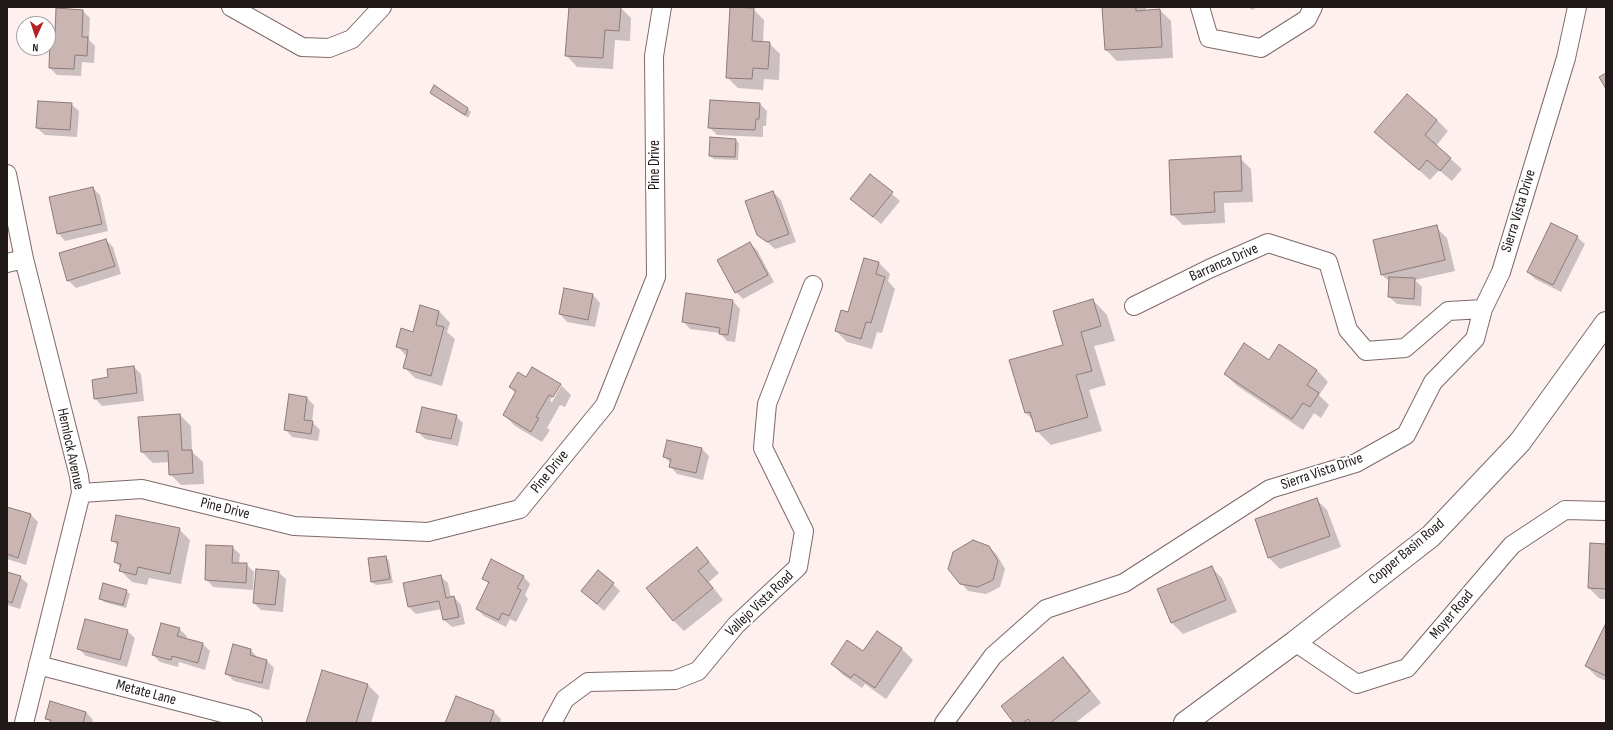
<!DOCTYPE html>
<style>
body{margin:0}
#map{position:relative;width:1613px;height:730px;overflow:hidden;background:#fef0ef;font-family:"Sofia Sans Condensed",sans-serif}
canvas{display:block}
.frame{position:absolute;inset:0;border:8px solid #201918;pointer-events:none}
.north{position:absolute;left:16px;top:16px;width:40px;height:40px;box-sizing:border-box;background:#fff;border:1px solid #a6a3a3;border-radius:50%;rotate:183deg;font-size:11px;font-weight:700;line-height:16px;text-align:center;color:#201918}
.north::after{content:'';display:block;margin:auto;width:14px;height:18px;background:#b32227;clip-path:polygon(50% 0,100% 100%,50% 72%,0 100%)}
</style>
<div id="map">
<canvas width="1613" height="730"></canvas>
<div class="frame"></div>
<div class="north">N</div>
</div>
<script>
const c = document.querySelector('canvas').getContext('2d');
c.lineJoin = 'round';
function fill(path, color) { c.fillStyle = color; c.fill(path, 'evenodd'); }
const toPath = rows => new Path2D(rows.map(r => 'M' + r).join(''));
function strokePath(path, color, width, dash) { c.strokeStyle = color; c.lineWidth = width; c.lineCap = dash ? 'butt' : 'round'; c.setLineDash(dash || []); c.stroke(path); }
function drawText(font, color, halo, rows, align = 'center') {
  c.font = font + ' "Sofia Sans Condensed",sans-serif'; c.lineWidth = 4; c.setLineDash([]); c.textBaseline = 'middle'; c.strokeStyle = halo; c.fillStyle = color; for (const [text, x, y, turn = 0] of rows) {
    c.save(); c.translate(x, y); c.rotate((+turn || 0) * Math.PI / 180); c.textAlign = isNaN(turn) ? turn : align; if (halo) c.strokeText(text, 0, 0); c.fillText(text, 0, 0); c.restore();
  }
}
const shadow = toPath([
 [570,7,620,7,631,18,630,41,615,40,613,69,577,67,566,55],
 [1103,7,1146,7,1146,11,1160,10,1171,21,1173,58,1117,61,1106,50],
 [1249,7,1257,7,1252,10],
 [753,9,764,20,763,43,769,43,780,54,779,80,764,79,763,90,738,88,727,77],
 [82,10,90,18,89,40,95,46,94,63,82,62,81,76,57,75,50,68,56,37],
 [435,96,467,108,471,112,468,118],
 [71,104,79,111,77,137,45,135,37,128],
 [760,104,767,111,766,126,763,126,763,137,717,135,709,127],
 [1437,120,1448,131,1436,146,1462,169,1452,181,1439,170,1430,180,1376,132],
 [735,140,739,143,738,160,714,159,710,156],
 [1240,158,1251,169,1253,202,1224,203,1225,223,1183,225,1172,214],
 [870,175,900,201,881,224,851,199],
 [93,188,100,195,108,231,65,241,58,233],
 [773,192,781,200,796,242,775,249,758,234],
 [1436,227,1447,238,1455,271,1415,280,1422,287,1421,306,1397,304,1389,297,1390,282,1382,275],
 [1577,237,1585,244,1561,292,1535,279,1528,272],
 [106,240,113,247,121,274,76,288,68,280],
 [749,243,757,250,774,282,743,299,736,292],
 [865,259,879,263,890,274,888,281,895,289,882,333,877,332,872,349,847,342,836,331,848,313],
 [565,290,593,295,600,303,595,327,567,322,560,314],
 [687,294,733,301,740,309,735,342,727,341,720,333,690,329,683,321],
 [1093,300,1107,315,1115,341,1094,346,1106,385,1089,390,1102,431,1051,445,1037,431,1034,421,1026,413,1011,360,1064,345],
 [421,307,439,311,450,323,447,332,455,339,442,386,415,378,404,367,407,357,397,346,414,333],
 [1269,361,1317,370,1328,382,1319,395,1329,405,1321,418,1314,413,1303,430,1236,385,1225,374],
 [134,367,141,374,144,401,102,406,95,398,109,378],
 [526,379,560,384,571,395,565,407,560,405,547,428,550,430,542,442,515,426,504,415,516,393,510,387],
 [558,386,561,386,552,402,550,401],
 [7,385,8,414,7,414],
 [307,398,314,405,312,422,320,430,318,441,292,437,285,429],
 [180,415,191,426,192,452,203,462,204,484,181,485,170,474,170,462,153,463,142,452],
 [456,416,463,423,458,446,425,439,417,431],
 [701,448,709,456,703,480,677,474,670,466,671,463,664,457],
 [1316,499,1327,510,1341,547,1280,569,1269,558,1256,520],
 [7,508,31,515,38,522,26,565,7,559],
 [179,529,190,540,181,584,149,578,147,585,132,582,121,571,121,568,115,562,119,547,112,540],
 [1606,545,1606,599,1600,599,1589,588],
 [232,547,240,554,239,564,246,564,254,572,253,590,213,587,206,579],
 [989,547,997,555,1005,569,1000,587,986,594,968,591,961,583],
 [697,548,719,573,709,582,723,600,684,631,673,620],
 [386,557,389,561,393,583,376,585,372,582],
 [1211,567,1222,578,1237,612,1183,634,1172,623,1158,589],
 [278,572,286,579,283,612,261,610,254,603],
 [7,573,20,577,28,584,20,609,7,605],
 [440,576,448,583,451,598,454,597,461,605,465,624,452,627,444,620,442,609,416,614,409,607],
 [523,576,530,584,525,595,528,599,516,622,510,619,506,627,484,616,477,609,489,584,483,578],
 [613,584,620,591,604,611,582,591],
 [126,591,130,594,126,608,104,602,100,598],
 [1606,625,1606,681,1597,677,1586,666],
 [179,629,187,636,186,639,203,644,210,651,205,670,179,662,178,667,160,662,153,655],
 [127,631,135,638,127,667,86,656,79,649],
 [877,632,902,649,913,660,886,699,865,684,862,688,843,675,832,664,863,652],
 [234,646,251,650,258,658,267,661,274,668,269,690,234,681,226,673],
 [1063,658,1074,669,1101,703,1075,723,1015,723],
 [323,671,368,685,379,696,371,723,307,723],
 [456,697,494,712,501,719,500,723,446,723],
 [51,702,86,712,93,720,92,723,51,723,46,718]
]);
const building = toPath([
 [569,7,621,7,619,31,605,30,603,58,565,56,569,7],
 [730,7,754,8,752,41,770,42,768,69,753,68,752,79,726,78,730,7],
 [1102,7,1136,7,1136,11,1160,9,1162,47,1105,50,1102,7],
 [56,8,83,10,82,37,88,37,87,56,75,55,74,69,49,68,50,36,55,36,56,8],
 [1606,73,1606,89,1599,77,1606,73],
 [434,85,468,108,465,115,430,93,434,85],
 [1407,94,1437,120,1425,135,1451,158,1440,171,1427,160,1419,170,1374,132,1407,94],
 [710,100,760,103,759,119,756,119,755,130,708,128,710,100],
 [38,101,72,103,70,130,36,128,38,101],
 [710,137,736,139,735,157,709,156,710,137],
 [1241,156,1242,191,1214,192,1215,212,1171,215,1169,160,1241,156],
 [870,174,893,192,873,217,850,199,870,174],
 [93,187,102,224,57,234,49,197,93,187],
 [773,191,789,234,767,242,757,235,745,201,773,191],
 [1551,223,1578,236,1553,285,1527,272,1551,223],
 [1437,225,1445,260,1381,275,1373,240,1437,225],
 [106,239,115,266,67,281,59,253,106,239],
 [750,242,768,275,735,293,717,260,750,242],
 [864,258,879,262,876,274,885,277,871,323,866,322,861,339,835,331,841,310,848,312,864,258],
 [1389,277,1415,278,1414,299,1388,297,1389,277],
 [564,288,593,294,588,320,559,314,564,288],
 [686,293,733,300,728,335,719,334,720,328,682,322,686,293],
 [1093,299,1101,326,1081,332,1092,371,1076,375,1088,417,1036,432,1030,412,1025,413,1009,360,1063,345,1053,311,1093,299],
 [420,305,439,311,436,325,444,327,431,376,403,368,408,350,396,347,401,328,413,332,420,305],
 [1244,343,1269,360,1279,344,1317,370,1307,385,1319,393,1310,407,1303,403,1292,419,1224,374,1244,343],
 [134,366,137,393,94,399,92,380,108,377,107,369,134,366],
 [532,367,561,384,553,397,549,395,536,417,539,418,531,432,503,415,516,391,509,387,518,372,526,377,532,367],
 [289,394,307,397,304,420,313,421,311,434,284,430,289,394],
 [422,407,457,415,451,439,416,432,422,407],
 [180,414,182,450,192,450,193,473,169,475,168,451,141,452,138,417,180,414],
 [667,440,702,448,696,473,669,467,671,459,663,457,667,440],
 [1317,498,1330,536,1268,558,1255,519,1317,498],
 [7,507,31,514,18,558,7,554,7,507],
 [116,515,180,528,170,574,138,567,136,575,119,571,121,564,114,562,118,542,111,541,116,515],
 [973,540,989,546,998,561,993,580,978,587,960,584,948,569,953,552,973,540],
 [1590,543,1606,544,1606,589,1588,588,1590,543],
 [206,545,233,546,232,563,247,563,246,583,205,580,206,545],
 [697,547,709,562,698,571,713,588,673,621,646,588,697,547],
 [386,556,390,579,371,582,368,558,386,556],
 [491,559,524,576,517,588,521,590,509,616,502,613,499,620,476,609,489,582,482,579,491,559],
 [1212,566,1226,600,1171,623,1157,589,1212,566],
 [256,569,279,571,275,605,253,603,256,569],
 [598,570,614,583,597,604,581,591,598,570],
 [7,572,21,576,12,603,7,601,7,572],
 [441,575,446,598,454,596,459,617,443,620,439,601,408,607,403,583,441,575],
 [103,583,127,590,123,605,99,599,103,583],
 [85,619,128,630,120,660,77,649,85,619],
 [161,623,180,628,177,636,203,643,198,663,172,656,171,660,152,655,161,623],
 [1606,623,1606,676,1585,666,1606,623],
 [877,631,902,648,875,688,854,674,851,678,831,664,847,640,863,651,877,631],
 [233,644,251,649,250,655,267,660,262,683,225,674,233,644],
 [1063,657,1090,691,1050,723,1031,723,1028,719,1023,723,1014,723,1001,706,1063,657],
 [322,670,368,684,356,723,306,723,322,670],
 [456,696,494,711,490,723,445,723,456,696],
 [50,701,86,712,83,723,50,723,51,720,45,719,50,701]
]);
const street = toPath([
 [231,7,302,47,329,48,352,39,382,7],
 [1200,7,1209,38,1261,48,1307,19,1313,7],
 [7,174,24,259,79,476,81,493,24,723],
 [7,263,24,259],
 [1134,306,1211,268,1268,243,1328,262,1348,330,1366,351,1405,348,1448,311,1483,309],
 [81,493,142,489,294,526,428,532,520,509,605,405,656,277,654,56,662,7],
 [1295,642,1357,684,1407,668,1512,545,1565,510,1606,511],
 [38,665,246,719,253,723],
 [552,723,565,699,588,682,675,680,698,671,736,625,798,567,804,531,763,448,767,404,813,285],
 [944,723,993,656,1046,609,1124,583,1270,489,1356,463,1406,435,1433,382,1475,339,1483,309,1501,272,1566,58,1577,7]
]);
const secondary = toPath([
 [1185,723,1295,642,1431,536,1520,442,1606,323]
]);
const streetNames = [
 ["Pine Drive",655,165,-90],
 ["Sierra Vista Drive",1519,211,-73],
 ["Barranca Drive",1224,263,-24],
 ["Hemlock Avenue",70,449,78],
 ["Pine Drive",550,472,-51],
 ["Sierra Vista Drive",1322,472,-19],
 ["Pine Drive",225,509,14],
 ["Copper Basin Road",1407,552,-40],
 ["Vallejo Vista Road",760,604,-44],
 ["Moyer Road",1452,615,-50],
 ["Metate Lane",146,693,15]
];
fill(shadow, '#0003');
fill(building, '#cab5b3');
strokePath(building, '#8e7a78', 1);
strokePath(street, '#7d6a68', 20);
strokePath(secondary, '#7d6a68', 24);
strokePath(street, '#fff', 18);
strokePath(secondary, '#fff', 22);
drawText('15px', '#201918', '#fff', streetNames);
</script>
